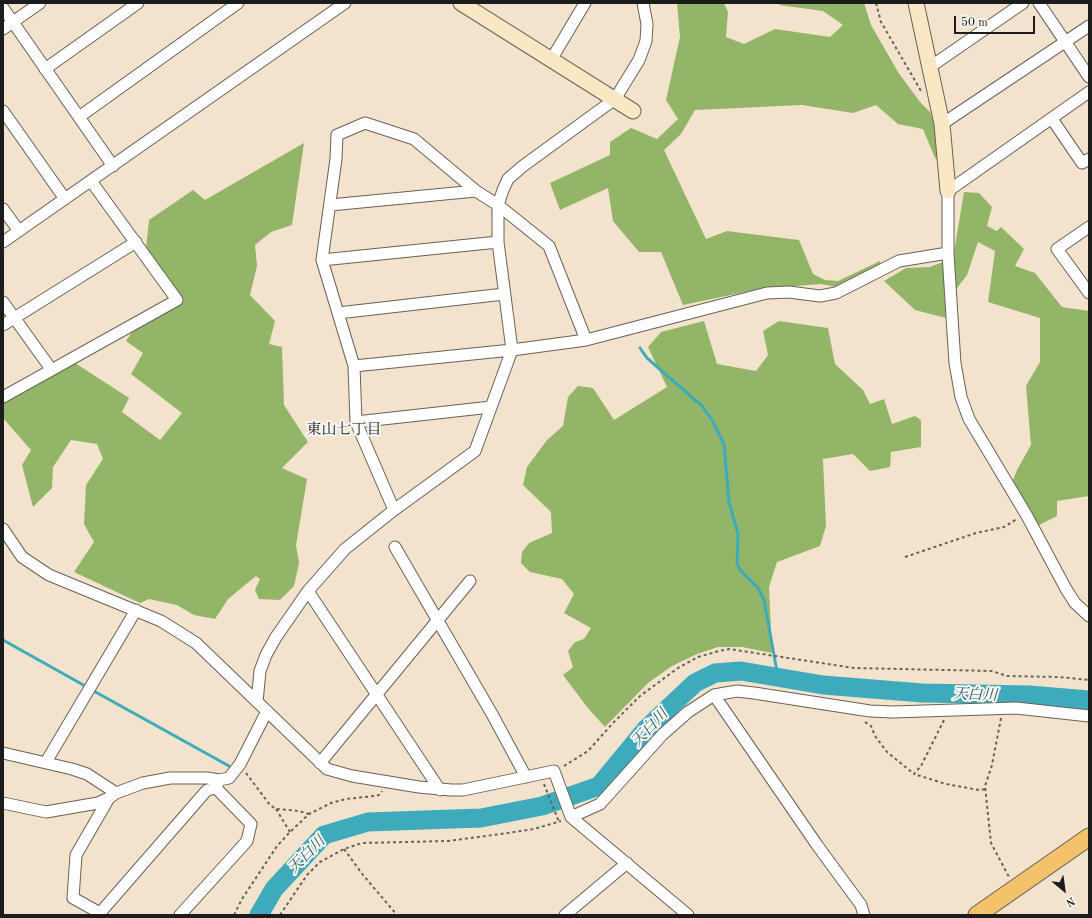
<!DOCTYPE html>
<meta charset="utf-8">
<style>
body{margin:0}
#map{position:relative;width:1092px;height:918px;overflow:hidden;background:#f3e3cc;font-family:"Old Standard TT",serif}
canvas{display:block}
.frame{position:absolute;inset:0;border:4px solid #1c1c1c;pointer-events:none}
.north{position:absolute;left:1044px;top:870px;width:40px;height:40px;-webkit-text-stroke:3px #f6f6f2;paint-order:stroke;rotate:151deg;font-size:11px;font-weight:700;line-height:16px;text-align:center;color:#1c1c1c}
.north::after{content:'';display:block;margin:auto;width:14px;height:18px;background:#1c1c1c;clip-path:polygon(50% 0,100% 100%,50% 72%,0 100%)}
.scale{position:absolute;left:954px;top:16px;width:81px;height:18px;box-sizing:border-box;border:2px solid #1c1c1c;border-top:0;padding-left:5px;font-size:12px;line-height:14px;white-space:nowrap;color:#1c1c1c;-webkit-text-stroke:3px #f6f6f2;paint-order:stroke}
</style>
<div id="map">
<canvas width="1092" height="918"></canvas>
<div class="frame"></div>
<div class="north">N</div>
<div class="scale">50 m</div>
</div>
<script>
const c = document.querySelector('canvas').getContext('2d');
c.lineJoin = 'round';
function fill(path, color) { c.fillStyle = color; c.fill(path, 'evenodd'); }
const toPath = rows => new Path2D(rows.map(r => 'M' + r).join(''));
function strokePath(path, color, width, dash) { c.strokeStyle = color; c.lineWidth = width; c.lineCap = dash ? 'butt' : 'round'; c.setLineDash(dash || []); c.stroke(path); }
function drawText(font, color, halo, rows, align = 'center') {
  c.font = font + ' "Old Standard TT","Noto Serif JP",serif'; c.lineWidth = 4; c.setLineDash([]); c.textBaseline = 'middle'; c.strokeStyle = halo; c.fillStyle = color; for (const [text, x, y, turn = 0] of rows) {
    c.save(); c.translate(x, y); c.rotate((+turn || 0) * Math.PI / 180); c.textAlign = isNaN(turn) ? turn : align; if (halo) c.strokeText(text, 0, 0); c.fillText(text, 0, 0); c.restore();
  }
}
const forest = toPath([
 [677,3,724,3,728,12,726,37,744,44,775,29,830,37,843,25,823,11,779,5,779,3,864,3,871,25,898,72,920,102,930,112,937,132,941,162,935,158,923,129,898,124,876,105,853,113,802,105,695,110,681,134,664,150,706,239,727,231,799,240,813,274,825,280,838,281,880,261,881,265,838,287,820,284,759,289,683,305,661,252,639,252,613,221,608,188,560,210,550,183,610,155,610,142,631,128,657,139,678,119,666,100,680,37],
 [304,143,292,225,271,232,255,245,257,266,250,295,275,321,269,344,282,347,284,405,308,442,282,468,307,479,296,545,299,563,294,586,280,600,259,599,255,590,260,579,256,576,228,599,215,619,194,615,177,605,149,599,140,603,74,572,94,542,84,524,86,485,103,459,97,444,71,440,53,467,52,488,33,507,22,465,31,450,3,418,3,402,75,363,129,398,122,412,160,440,182,413,131,374,143,353,126,341,134,329,183,301,146,248,149,220,193,190,205,200],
 [964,192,979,193,992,207,987,226,997,231,1001,227,1024,249,1015,266,1035,273,1062,307,1089,311,1089,496,1057,501,1057,516,1037,526,1013,480,1017,470,1031,445,1026,386,1040,362,1040,318,988,302,995,251,978,242,967,275,957,288,944,289,946,318,915,310,884,281,906,268,930,267,953,258],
 [704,321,717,364,756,371,768,355,763,331,779,321,828,328,835,364,863,390,870,404,884,399,892,424,915,416,921,420,921,447,891,452,890,467,870,471,853,454,823,459,826,526,820,546,777,562,769,587,772,653,742,647,718,647,697,654,672,666,648,683,605,727,587,707,563,675,573,667,568,651,575,642,584,639,591,628,564,613,574,594,562,579,530,572,521,563,522,552,529,543,552,533,551,512,523,485,527,467,547,440,563,426,568,397,578,386,593,388,614,420,667,387,648,347,661,332]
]);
const stream = toPath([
 [640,348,647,358,702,406,712,420,724,444,729,502,738,534,737,564,742,572,758,588,764,600,778,677],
 [3,640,87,687],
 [92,690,229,766]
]);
const river = toPath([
 [259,915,274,889,324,835,368,822,481,818,542,806,599,786,646,729,695,683,715,673,741,671,823,685,922,693,1029,695,1089,700]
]);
const path = toPath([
 [876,3,881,22,921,91],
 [905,557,976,533,1004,527,1017,519],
 [1001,718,992,765,985,786,991,843,1009,877],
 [944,720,921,766,914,774,946,784,979,790,986,789],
 [865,722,871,726,875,736,887,752,914,774],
 [564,766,588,751,612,724,640,696,678,668,698,657,719,651,729,649,854,668,992,671,1007,676,1059,677,1089,680],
 [246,773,270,805,276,809,299,811,309,814],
 [544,784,559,822],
 [276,809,290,832],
 [344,849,363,875,397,915],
 [234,915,242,899,277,846,290,832,309,814,331,803,346,799,374,796,379,795,382,791],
 [280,915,307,875,320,862,344,849,362,843,448,841,501,834,534,829,561,821]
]);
const street = toPath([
 [1039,3,1089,77],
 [3,8,113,166],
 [3,29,40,3],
 [551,60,585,3],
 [930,67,1023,3],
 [45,69,138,3],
 [1089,92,948,191,948,253,953,333,955,363,961,397,969,419,1027,516,1066,589,1075,603,1089,616],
 [3,111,65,199],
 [79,117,238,3],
 [1052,119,1082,163,1089,159],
 [942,124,1089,26],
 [330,205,476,191],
 [3,209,19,231],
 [1089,227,1057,249,1089,293],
 [3,242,345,3],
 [322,260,498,242],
 [3,302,51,369],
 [338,313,504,294],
 [3,325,136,242],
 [354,366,512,350,586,340,767,293,789,292,820,296,836,293,899,261,948,253],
 [3,397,177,300,91,181],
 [356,422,491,407],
 [394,510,356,422,354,366,322,260,336,159,337,135,365,123,414,139,476,191,498,205,549,246,586,340],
 [3,529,22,557,49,575,161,621,196,643,327,769,352,776,419,787,451,790,463,790,554,771,571,817,688,915],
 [395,547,492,714,526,777],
 [308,591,440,790],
 [714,695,817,845,861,905,864,915],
 [257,702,260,671,266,655,276,637,308,591,345,549,394,510,475,451,512,350,498,242,498,205,503,190,508,179,523,166,615,99,639,60,646,41,647,24,643,3],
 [3,753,72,769,87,774,116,793],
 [46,762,136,610],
 [320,763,470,581],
 [109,798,76,855,73,898,100,913,207,790,216,788,219,780],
 [3,803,46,812,98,803,109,798,116,793,143,783,170,778,207,778,219,780,229,778,240,764,267,711],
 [571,817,600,804,663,734,688,712,714,695,737,691,754,693,870,711,893,712,1016,708,1089,716],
 [180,915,247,841,251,824,216,788],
 [565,915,627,863]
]);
const secondary = toPath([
 [461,3,633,111],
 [916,3,942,124,948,191]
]);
const primary = toPath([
 [977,915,1089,837]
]);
const neighbourhoodNames = [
 ["東山七丁目",344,430]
];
const waterNames = [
 ["天白川",975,695,2],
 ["天白川",650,728,-47],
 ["天白川",307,855,-45]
];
fill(forest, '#92b568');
strokePath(stream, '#3dabbc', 3);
strokePath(river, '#3dabbc', 19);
strokePath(street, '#67625a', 13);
strokePath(secondary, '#67625a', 17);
strokePath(primary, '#67625a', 19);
strokePath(path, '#67625a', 2, [3, 3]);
strokePath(street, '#fff', 11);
strokePath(secondary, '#fae7c3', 15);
strokePath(primary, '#f3c26a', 17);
drawText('15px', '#1c1c1c', '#f6f6f2', neighbourhoodNames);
drawText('italic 15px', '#2b5c64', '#f6f6f2', waterNames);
</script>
